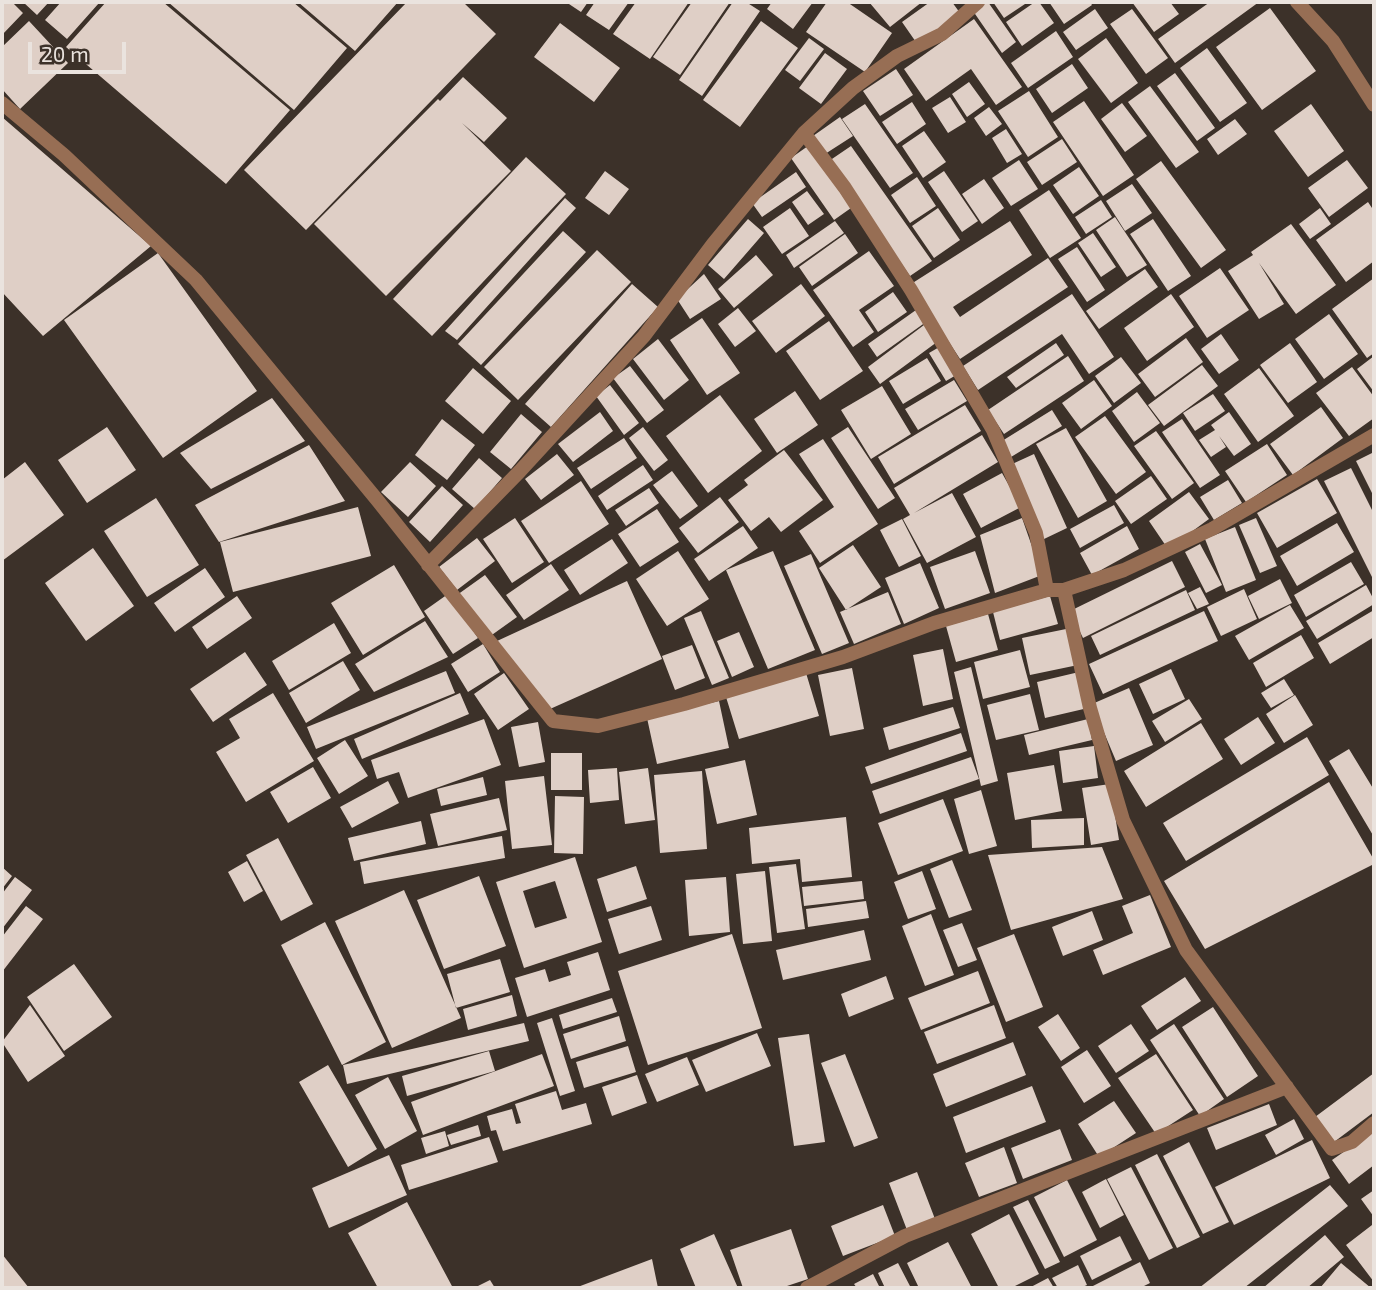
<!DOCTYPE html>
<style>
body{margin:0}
#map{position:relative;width:1376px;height:1290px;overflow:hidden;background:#3c3129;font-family:"Exo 2",sans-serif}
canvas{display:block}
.frame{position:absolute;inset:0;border:4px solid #eae3de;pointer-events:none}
.scale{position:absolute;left:28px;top:42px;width:98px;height:32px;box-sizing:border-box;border:4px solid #eae3de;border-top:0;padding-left:9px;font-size:21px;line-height:24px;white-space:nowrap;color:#eae3de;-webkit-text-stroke:5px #3c3129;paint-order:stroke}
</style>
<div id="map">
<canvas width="1376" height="1290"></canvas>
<div class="frame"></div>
<div class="scale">20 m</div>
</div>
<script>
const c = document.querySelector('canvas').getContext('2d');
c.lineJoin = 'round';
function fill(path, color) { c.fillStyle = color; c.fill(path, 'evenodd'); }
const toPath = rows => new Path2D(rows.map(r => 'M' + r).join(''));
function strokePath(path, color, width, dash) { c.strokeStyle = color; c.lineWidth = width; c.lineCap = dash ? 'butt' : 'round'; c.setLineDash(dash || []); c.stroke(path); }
const building = toPath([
 [2,2,12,2,23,13,2,35],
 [23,2,49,2,37,15],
 [61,2,99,3,67,39,45,20],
 [106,2,163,2,290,110,226,184,66,47],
 [168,2,293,2,347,48,294,110],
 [298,2,398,2,355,51],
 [407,2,463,2,496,34,306,230,244,170],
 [566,2,588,2,581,12],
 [595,2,629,2,609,30,586,15],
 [636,2,689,2,650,59,613,34],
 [692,2,730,2,680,75,653,57],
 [733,2,746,2,760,11,702,96,679,80],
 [772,2,813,2,793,29,767,9],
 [827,2,847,2,892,33,865,72,806,32],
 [869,2,922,2,890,27],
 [930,2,952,2,960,13,918,45,902,22],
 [988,2,1016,42,1002,53,973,11],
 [993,2,1028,2,1004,18],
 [1035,2,1039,2,1054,23,1022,46,1006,22],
 [1049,2,1090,2,1092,5,1064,24],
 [1132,2,1170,2,1179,14,1154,32],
 [1210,2,1259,2,1175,63,1158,39],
 [1270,8,1316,71,1262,110,1216,47],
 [1095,9,1108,28,1076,50,1063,32],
 [1132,9,1168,58,1146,74,1110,24],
 [974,19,1022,87,996,105,971,69,926,101,904,69],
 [29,21,68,63,20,109,2,89,2,47],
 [761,21,798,48,740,127,703,100],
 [560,23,620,68,594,102,534,57],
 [1056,31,1073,57,1028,88,1011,63],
 [809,38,824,49,800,81,785,70],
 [1106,38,1138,83,1111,103,1078,59],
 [1207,48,1247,103,1220,122,1180,68],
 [825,53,847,69,821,104,799,88],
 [1072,64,1088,88,1052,113,1036,89],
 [896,69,913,95,880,116,863,91],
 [1175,73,1215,128,1197,141,1157,86],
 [463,77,507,118,484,142,462,123,511,171,386,296,314,224,438,99,440,101],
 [969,82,985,104,967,117,952,94],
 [1150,86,1199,152,1176,168,1128,102],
 [1029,91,1058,137,1028,157,998,111],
 [950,97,966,122,948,133,932,108],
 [1084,101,1134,175,1103,196,1053,122],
 [912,102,926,124,897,144,882,122],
 [1122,103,1147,136,1125,152,1101,119],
 [865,104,913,173,890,188,842,119],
 [1311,104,1344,151,1308,177,1274,131],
 [989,107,1002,124,986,136,974,118],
 [2,117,151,246,43,336,2,292],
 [840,117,853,136,825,154,813,136],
 [1235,119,1247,134,1218,155,1207,139],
 [1006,129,1022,154,1007,163,992,138],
 [924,131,946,162,923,178,902,146],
 [1062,139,1077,162,1042,185,1027,162],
 [808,146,851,208,834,220,791,158],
 [851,146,932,261,910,276,829,161],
 [526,157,566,194,432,336,393,299],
 [1019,160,1038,189,1011,206,992,178],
 [1347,160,1368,188,1329,217,1308,188],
 [1161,161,1226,250,1201,268,1136,179],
 [1079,167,1099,196,1073,214,1053,185],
 [605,171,629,189,609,215,585,198],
 [944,171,978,221,962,232,928,182],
 [796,172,806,187,762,217,752,203],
 [917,177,936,206,910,223,891,195],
 [984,179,1004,208,982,224,962,194],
 [1132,184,1152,213,1125,231,1106,201],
 [1049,190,1081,238,1050,258,1019,210],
 [807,191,824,214,808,225,792,202],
 [565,198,576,208,457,340,445,331],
 [1101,200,1112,217,1086,234,1075,217],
 [1368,202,1374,211,1374,261,1346,282,1316,240],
 [790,208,809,236,782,254,763,227],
 [938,208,960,240,934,258,912,226],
 [1320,208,1331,224,1310,239,1299,224],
 [1115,217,1147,265,1127,277,1096,230],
 [748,219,764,233,724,279,708,265],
 [1153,219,1191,276,1168,291,1130,234],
 [835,221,844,233,794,268,786,255],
 [1010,221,1032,255,953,307,960,317,1048,258,1068,287,960,359,911,284],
 [1291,224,1336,285,1296,314,1259,263,1284,304,1259,319,1228,271,1253,255,1251,252],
 [563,231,586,252,481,365,458,344],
 [1093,233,1116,267,1101,277,1078,243],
 [845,234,858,253,812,286,799,267],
 [1077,247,1105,290,1087,302,1058,259],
 [597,250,631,282,518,400,484,367],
 [869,251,894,286,859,310,874,332,853,347,813,290],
 [158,253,257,391,163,458,64,320],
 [756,255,773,275,734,308,718,289],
 [1220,268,1249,310,1207,338,1179,296],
 [1145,269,1158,287,1099,329,1086,311],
 [704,274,721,299,690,319,677,299],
 [1374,278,1374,353,1367,358,1332,309],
 [632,284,658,307,551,427,525,404],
 [801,284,825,316,776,353,752,321],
 [893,292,907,312,878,332,865,312],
 [1072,294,1114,357,1089,374,1062,334,978,390,963,366],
 [1171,294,1194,327,1147,361,1124,328],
 [738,308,756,331,735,347,718,324],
 [916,310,926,322,877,357,868,344],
 [1329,314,1358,354,1324,379,1295,339],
 [702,318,740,373,707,395,670,340],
 [829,321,863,371,820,400,786,351],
 [924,325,937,342,880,384,868,367],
 [1221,334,1239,360,1219,374,1201,349],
 [1186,338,1203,362,1155,397,1138,374],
 [658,339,689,380,664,400,633,359],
 [1056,343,1064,355,1016,388,1007,377],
 [1290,343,1317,382,1288,403,1260,365],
 [941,346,958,374,946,381,929,353],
 [1068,356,1084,381,1004,434,988,410],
 [1374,356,1374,392,1357,369],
 [1121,357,1141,383,1114,403,1095,376],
 [927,358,941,381,903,404,889,381],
 [1202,365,1218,386,1164,426,1148,405],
 [630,366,664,410,647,423,613,378],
 [1352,367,1374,397,1374,418,1349,436,1316,393],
 [473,368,511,401,483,434,445,401],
 [1259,368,1294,416,1258,442,1224,394],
 [954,380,967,401,918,430,905,409],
 [1094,380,1112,406,1081,429,1062,403],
 [610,385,639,423,624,435,596,396],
 [882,386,911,434,871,459,841,410],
 [795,391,818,425,777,453,754,419],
 [1137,392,1160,423,1134,442,1112,411],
 [1213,394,1225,411,1195,431,1183,413],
 [720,395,762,451,708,493,666,436],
 [272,398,305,441,211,489,180,453],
 [965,405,981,431,894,484,878,457],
 [1321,407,1343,438,1293,475,1270,444],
 [1052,410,1062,426,1011,457,1002,441],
 [600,412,613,431,573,462,558,444],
 [1229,412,1251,444,1234,456,1219,436,1226,447,1211,457,1199,440,1215,430,1211,425],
 [521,414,542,432,511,469,490,452],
 [1105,416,1146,472,1116,494,1075,437],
 [442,419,475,445,447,480,415,455],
 [1182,419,1220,475,1200,488,1162,432],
 [107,427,136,470,87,503,58,460],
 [643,427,668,460,654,471,629,438],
 [848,427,895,498,878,509,831,438],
 [1066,428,1107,501,1078,518,1036,444],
 [1156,431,1194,483,1172,499,1134,446],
 [982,435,998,462,914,513,952,493,976,537,927,563,903,519,910,515,894,488],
 [624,438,637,458,591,489,577,468],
 [823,439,878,524,820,563,799,531,834,507,799,454],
 [1267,444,1287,475,1246,502,1225,471],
 [309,445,345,501,219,542,195,505],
 [784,450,823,500,781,532,769,517,751,531,728,500,748,485,744,480],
 [1374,452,1374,497,1356,461],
 [557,454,574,475,541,500,525,479],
 [1034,454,1067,528,1044,539,1010,465],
 [479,458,502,478,475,509,452,489],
 [25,462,64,515,2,561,2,480],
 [410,462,436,486,408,517,381,492],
 [643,465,653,480,607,510,598,496],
 [1351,468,1374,514,1374,576,1372,577,1324,481],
 [672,471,698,506,680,519,653,485],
 [1002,473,1021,507,981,528,963,494],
 [1151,476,1167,499,1131,524,1115,501],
 [1317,479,1337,513,1277,548,1257,513],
 [1228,480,1242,503,1214,520,1200,497],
 [581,481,609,524,549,563,521,521],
 [442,486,463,505,430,542,409,522],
 [649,488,659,503,626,526,615,510],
 [1189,492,1209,519,1168,549,1149,521],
 [720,497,739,522,698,553,679,528],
 [156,498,199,565,147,597,104,531],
 [1114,505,1124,523,1080,548,1070,529],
 [358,507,371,556,233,592,220,542],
 [657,509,679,542,640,567,618,534],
 [515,518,544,562,512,583,483,539],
 [1022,518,1042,575,995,593,980,535],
 [1256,518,1277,566,1260,573,1239,525],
 [902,519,921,556,899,567,880,530],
 [1337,523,1354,552,1297,586,1280,556],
 [743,526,758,548,709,581,694,559],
 [1127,526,1139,549,1092,575,1080,553],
 [1235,527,1256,580,1226,592,1205,539],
 [477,538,495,561,457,590,439,567],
 [612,539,628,563,580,595,564,570],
 [1200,544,1222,585,1206,593,1185,552],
 [853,545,881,587,846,610,819,568],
 [93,548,134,606,86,641,45,583],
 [678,551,709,599,667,626,636,579],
 [773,551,815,650,768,669,726,570],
 [975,551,990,593,945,609,930,567],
 [811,554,849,643,822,654,784,566],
 [1172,561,1185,587,1083,638,1070,611],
 [1351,562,1364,584,1306,617,1294,595],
 [920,563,939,608,904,624,885,578],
 [551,564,569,590,524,620,506,595],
 [394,565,425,617,363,655,331,603],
 [205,568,225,597,175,632,154,603],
 [485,575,517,617,489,637,457,595],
 [1280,579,1292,603,1259,619,1248,596],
 [627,581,662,659,550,709,497,641],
 [1366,585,1374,600,1374,604,1317,639,1306,621],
 [1200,587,1209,604,1197,609,1188,593],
 [1244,589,1257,619,1221,636,1207,607],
 [1186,590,1195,610,1100,655,1091,636],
 [888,592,901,624,854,644,840,612],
 [448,594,478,638,453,654,424,611],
 [237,596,252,618,207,649,192,627],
 [1050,596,1058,624,1000,640,993,612],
 [1290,605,1304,628,1249,660,1235,636],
 [1374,610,1374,637,1330,664,1318,643],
 [701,611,729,678,712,685,684,618],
 [1204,611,1218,641,1103,694,1089,664],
 [988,614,998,650,956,662,946,626],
 [425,621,448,657,374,692,355,664],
 [334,623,351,653,289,690,272,661],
 [1071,628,1078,665,1030,675,1022,638],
 [739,632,754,667,732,677,717,641],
 [1301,635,1314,658,1266,687,1253,663],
 [483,644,500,672,468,692,451,664],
 [692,645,705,678,675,690,662,656],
 [943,649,953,699,923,706,913,655],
 [1020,650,1030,687,983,699,974,662],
 [245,652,267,685,213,722,190,689],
 [343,661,360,690,306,723,289,693],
 [971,667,998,781,981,786,954,672],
 [852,668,864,729,830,736,818,675],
 [1171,669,1185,699,1153,714,1139,684],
 [446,671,455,693,316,749,307,727],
 [1079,672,1088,708,1045,718,1037,682],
 [504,673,529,709,498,730,474,694],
 [806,673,819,716,739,739,726,697],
 [1284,679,1294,695,1271,708,1261,693],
 [1129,688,1153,745,1116,761,1092,704],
 [273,693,314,761,246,802,216,752,240,738,229,719],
 [460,693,469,714,362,759,354,739],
 [1030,694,1039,730,996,740,987,705],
 [1295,695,1313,725,1284,743,1266,714],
 [1189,699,1202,719,1165,742,1152,721],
 [719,701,729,748,657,764,647,718],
 [953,707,960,728,889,750,883,728],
 [1258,717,1275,743,1241,765,1224,739],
 [484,719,501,765,408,798,399,772,377,779,371,760],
 [1088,719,1092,740,1029,755,1024,735],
 [538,722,545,762,519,767,511,727],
 [1201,723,1223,759,1146,807,1124,771],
 [961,733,967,751,871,784,865,767],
 [1307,737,1329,775,1186,861,1163,823],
 [345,740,368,776,339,794,317,758],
 [1094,746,1098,778,1063,783,1059,751],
 [1349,749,1374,790,1374,837,1329,761],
 [551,753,582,753,582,790,551,790],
 [971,757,979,779,880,814,872,791],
 [745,760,757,815,717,824,705,769],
 [1054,765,1062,811,1015,820,1007,773],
 [313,767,331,798,288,823,270,792],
 [617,768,619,800,590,803,588,770],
 [648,768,655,820,625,824,619,772],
 [702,771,707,849,660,853,654,775],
 [544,776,552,845,512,849,505,781],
 [483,777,487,795,441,806,437,789],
 [388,781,399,803,352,828,340,807],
 [1329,782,1374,860,1374,864,1205,949,1164,881],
 [1110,784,1119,840,1091,845,1082,788],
 [981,790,997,846,969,854,954,799],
 [555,796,584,797,583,854,554,853],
 [499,798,507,830,438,846,430,814],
 [943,799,963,851,898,875,878,823],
 [846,817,852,877,802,882,800,859,752,864,749,828],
 [1084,818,1084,845,1032,848,1031,820],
 [421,821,426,844,354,861,348,838],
 [502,836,505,858,364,884,360,862],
 [278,838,313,904,281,921,246,855],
 [1102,847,1123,899,1011,930,988,855],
 [575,857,602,942,524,968,496,882],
 [555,881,567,918,535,928,523,891],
 [952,860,972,910,949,918,930,869],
 [247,861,263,891,244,902,228,872],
 [796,864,805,929,777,933,769,867],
 [636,866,647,899,607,912,597,879],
 [2,867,12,876,2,889],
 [765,871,772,941,743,944,736,874],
 [922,871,936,909,908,919,894,882],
 [479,876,506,946,444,969,417,900],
 [15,877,32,890,2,929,2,894],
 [726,877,730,932,689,936,685,880],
 [862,881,864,899,804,906,802,887],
 [404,890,461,1018,392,1048,335,921],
 [1150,895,1171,947,1103,975,1093,950,1133,933,1122,906],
 [866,901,869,918,808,927,806,909],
 [26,906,43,919,2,972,2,937],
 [651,906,662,940,619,954,608,919],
 [1092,911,1103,940,1063,956,1052,927],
 [931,914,954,975,925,986,902,926],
 [325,922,386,1042,342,1065,281,945],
 [962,923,977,960,958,967,943,930],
 [864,930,871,960,783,980,776,950],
 [732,934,762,1028,648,1065,618,971],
 [1014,934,1043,1007,1006,1022,977,948],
 [598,952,610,990,527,1017,515,978,545,969,549,982,571,975,567,962],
 [500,959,510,992,456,1008,447,974],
 [74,964,112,1017,64,1051,27,997],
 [978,971,990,1003,921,1030,908,998],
 [886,976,894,999,849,1017,841,994],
 [1185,977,1201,1001,1157,1030,1141,1006],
 [512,995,517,1016,468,1030,463,1009],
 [612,998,617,1012,563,1029,559,1015],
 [30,1005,65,1056,28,1082,2,1042],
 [994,1005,1006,1038,937,1064,924,1032],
 [1213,1007,1258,1076,1227,1097,1182,1027],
 [1058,1014,1080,1048,1061,1061,1038,1027],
 [619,1016,626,1041,571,1059,563,1034],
 [552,1018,575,1091,560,1096,537,1023],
 [524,1023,529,1041,347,1084,343,1065],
 [1131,1024,1149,1051,1116,1073,1098,1046],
 [1174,1024,1224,1099,1200,1116,1150,1040],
 [757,1033,771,1066,706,1092,692,1060],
 [809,1034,825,1142,794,1146,778,1038],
 [1013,1042,1026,1075,946,1107,933,1074],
 [628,1046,636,1072,584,1088,576,1062],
 [1087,1050,1111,1086,1084,1103,1061,1067],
 [489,1051,495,1071,407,1096,402,1076],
 [542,1054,554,1086,423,1135,411,1102],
 [845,1054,878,1138,854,1147,821,1063],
 [1156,1054,1193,1110,1156,1134,1118,1078],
 [687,1057,699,1085,657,1102,645,1074],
 [328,1065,377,1149,348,1167,299,1082],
 [1374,1073,1374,1112,1334,1142,1315,1117],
 [637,1075,647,1103,612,1116,602,1087],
 [388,1077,417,1131,385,1149,355,1095],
 [1032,1086,1046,1122,966,1153,953,1117],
 [556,1091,562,1110,586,1103,592,1124,503,1151,496,1130,491,1131,487,1116,512,1109,516,1124,521,1123,515,1104],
 [1114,1101,1136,1133,1099,1157,1078,1124],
 [1269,1104,1277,1125,1216,1150,1207,1128],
 [1294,1119,1304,1139,1276,1155,1265,1135],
 [478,1125,481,1136,451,1145,447,1135],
 [1060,1129,1072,1160,1023,1179,1011,1148],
 [445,1131,449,1146,426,1154,421,1138],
 [1374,1131,1374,1165,1349,1184,1332,1160],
 [489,1137,498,1162,409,1190,401,1165],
 [1312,1140,1330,1178,1234,1225,1215,1187],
 [1189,1142,1229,1222,1203,1234,1163,1156],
 [1004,1147,1017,1183,979,1197,965,1163],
 [1157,1154,1200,1237,1177,1248,1135,1165],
 [389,1155,407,1195,329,1228,312,1188],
 [1131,1167,1173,1248,1149,1260,1107,1179],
 [917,1172,935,1219,907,1230,889,1183],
 [1106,1179,1124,1215,1100,1228,1082,1192],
 [1067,1180,1097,1240,1064,1257,1034,1197],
 [1330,1185,1348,1206,1244,1288,1199,1288],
 [1374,1190,1374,1217,1361,1199],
 [1028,1200,1060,1262,1045,1269,1013,1207],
 [407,1202,453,1288,378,1288,348,1233],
 [883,1205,895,1236,843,1256,831,1226],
 [1009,1214,1039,1274,1011,1288,999,1288,971,1234],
 [1372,1225,1374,1228,1374,1282,1346,1245],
 [791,1229,808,1279,781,1288,743,1288,730,1250],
 [714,1234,738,1288,696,1288,680,1249],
 [1325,1235,1344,1257,1307,1288,1263,1288],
 [1120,1236,1132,1260,1092,1280,1080,1256],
 [948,1242,972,1288,919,1288,907,1263],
 [2,1254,29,1288,2,1288],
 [652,1259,658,1288,575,1288],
 [1140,1262,1150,1283,1140,1288,1089,1288],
 [898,1263,911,1288,885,1288,878,1273],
 [1341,1263,1371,1288,1320,1288],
 [1078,1265,1087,1285,1080,1288,1058,1288,1052,1278],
 [873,1274,880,1288,857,1288,854,1284],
 [1048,1278,1054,1288,1029,1288],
 [490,1280,495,1288,474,1288]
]);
const street = toPath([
 [1297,2,1333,41,1374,105],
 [2,103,64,155,196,280,378,501,553,721,598,726,684,704,843,657,934,623,1047,590,1064,590,1124,570,1212,529,1374,435],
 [804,133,845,188,911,290,993,430,1036,533,1047,590],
 [428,565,520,471,644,336,713,244,804,133,853,88,897,56,942,34,978,2],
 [1064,590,1090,708,1123,820,1186,950,1332,1149,1352,1142,1374,1123],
 [807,1288,905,1236,1287,1087]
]);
fill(building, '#dfcfc6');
strokePath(street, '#976e54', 14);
</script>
